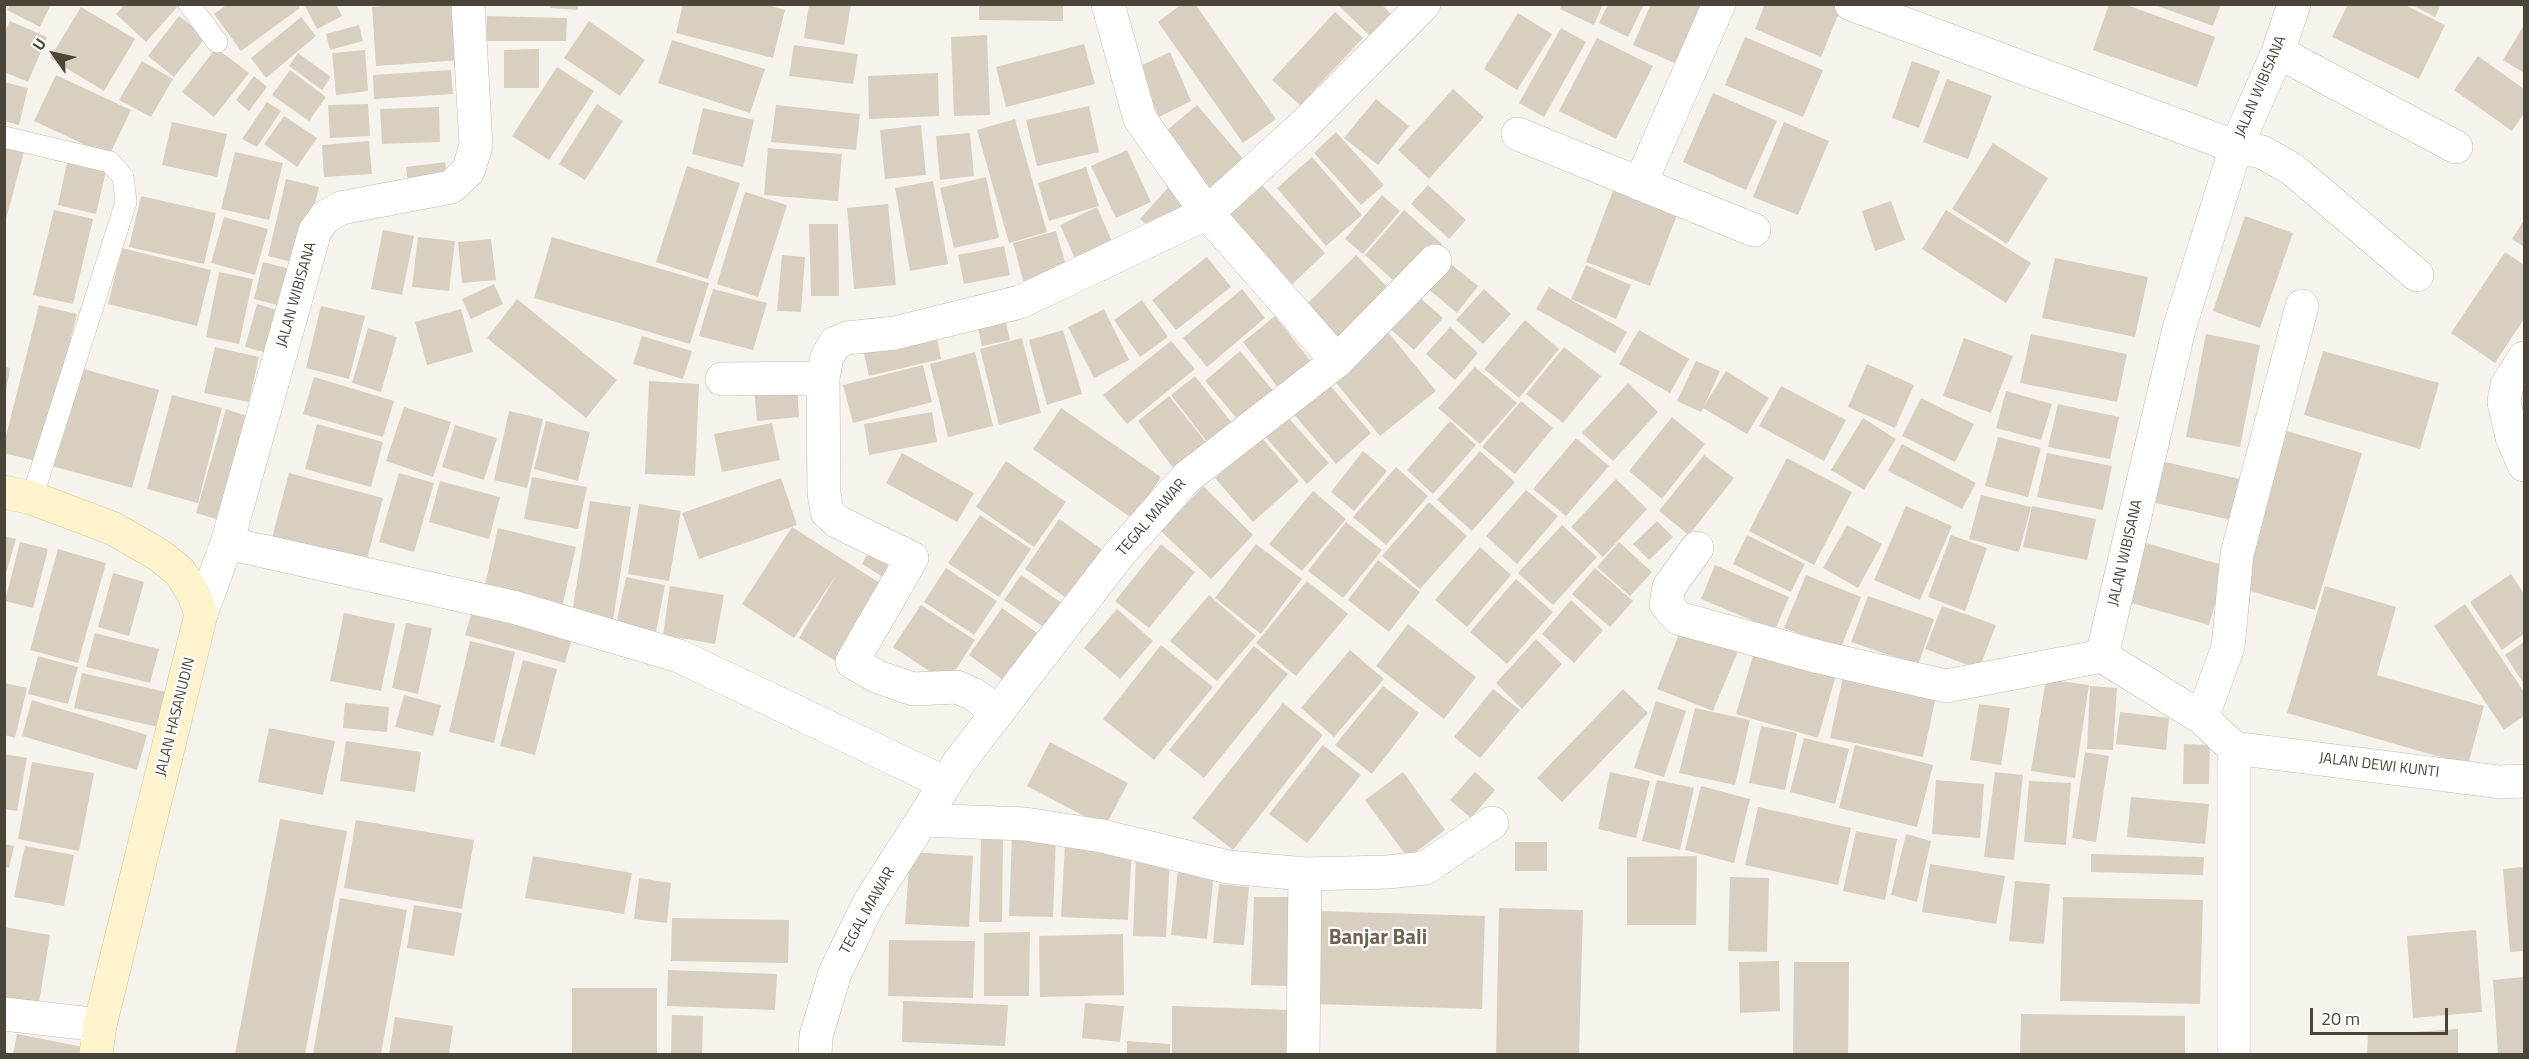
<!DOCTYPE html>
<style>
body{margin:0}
#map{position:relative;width:2529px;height:1059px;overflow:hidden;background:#f6f3ec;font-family:"Titillium Web",sans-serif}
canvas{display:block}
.frame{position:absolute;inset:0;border:6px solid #4b4439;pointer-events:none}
.north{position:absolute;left:24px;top:24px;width:60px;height:60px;-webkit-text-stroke:4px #fff;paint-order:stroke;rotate:304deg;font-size:16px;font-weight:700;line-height:24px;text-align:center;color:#4b4439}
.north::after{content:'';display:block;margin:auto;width:21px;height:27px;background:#4b4439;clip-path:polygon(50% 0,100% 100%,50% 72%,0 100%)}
.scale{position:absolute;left:2310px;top:1008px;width:138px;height:27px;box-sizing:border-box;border:3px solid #4b4439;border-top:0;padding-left:8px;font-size:18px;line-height:21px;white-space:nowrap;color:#4b4439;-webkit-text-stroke:4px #fff;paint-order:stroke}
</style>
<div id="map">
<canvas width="2529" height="1059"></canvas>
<div class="frame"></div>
<div class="north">U</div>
<div class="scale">20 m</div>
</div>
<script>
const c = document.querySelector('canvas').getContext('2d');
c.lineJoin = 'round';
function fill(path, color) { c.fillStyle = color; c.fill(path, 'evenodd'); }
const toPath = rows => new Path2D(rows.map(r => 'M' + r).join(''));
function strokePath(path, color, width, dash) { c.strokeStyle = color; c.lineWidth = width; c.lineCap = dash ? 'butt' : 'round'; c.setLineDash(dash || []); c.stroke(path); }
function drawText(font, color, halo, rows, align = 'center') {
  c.font = font + ' "Titillium Web",sans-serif'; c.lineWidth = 4.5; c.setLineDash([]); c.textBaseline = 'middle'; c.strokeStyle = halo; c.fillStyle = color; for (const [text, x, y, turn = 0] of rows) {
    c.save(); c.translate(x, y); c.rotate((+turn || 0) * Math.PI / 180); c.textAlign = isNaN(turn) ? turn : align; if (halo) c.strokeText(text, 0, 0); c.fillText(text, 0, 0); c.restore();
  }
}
const building = toPath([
 [10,4,51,4,40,27,7,10],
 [125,4,180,4,146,42,116,14],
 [228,4,297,4,300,8,241,51,214,14],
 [304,4,336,4,342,16,317,29],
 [405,4,459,4,462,60,376,66,372,7],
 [550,4,578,4,578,10,550,8],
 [683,4,764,4,785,10,773,58,676,33],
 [809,4,851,5,844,45,804,38],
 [979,4,1063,4,1063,21,979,20],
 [1182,4,1195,4,1276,119,1243,143,1158,22],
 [1337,4,1381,4,1392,15,1371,37],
 [1562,4,1603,4,1594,25,1560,9],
 [1608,4,1644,4,1628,37,1599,23],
 [1651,4,1712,4,1684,67,1633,45],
 [1765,4,1831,4,1841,8,1821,57,1755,29],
 [2109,4,2124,4,2215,37,2197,87,2093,50],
 [2152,4,2221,4,2213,26],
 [2348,4,2403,4,2445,25,2419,79,2332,37],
 [2410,4,2441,4,2435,17],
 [81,7,135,39,104,91,50,58],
 [1335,12,1363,38,1300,105,1272,80],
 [1518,13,1552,34,1517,90,1484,69],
 [179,16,206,37,174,77,148,56],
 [487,16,567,18,566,41,486,41],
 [301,17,316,36,266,78,251,58],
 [10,21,47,37,28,82,4,72,4,34],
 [589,21,645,60,620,96,564,58],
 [359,25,363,41,330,50,326,34],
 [2524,25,2524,73,2503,60],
 [1561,28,1586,42,1544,117,1519,103],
 [987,35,990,115,954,116,951,37],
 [1745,37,1823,70,1803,117,1725,85],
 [1597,38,1653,66,1616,139,1559,111],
 [672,40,765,69,750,113,658,83],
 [1084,44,1095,84,1006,107,996,67],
 [794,45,858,54,853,84,789,76],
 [216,48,249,73,214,117,182,92],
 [539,49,539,88,504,88,504,50],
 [365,50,368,91,336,95,332,53],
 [1170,52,1191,101,1159,117,1136,68],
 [298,53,331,77,322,90,289,66],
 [2478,56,2524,89,2524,113,2512,131,2454,90],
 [142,61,173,79,151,117,119,100],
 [1912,61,1940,71,1919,128,1892,118],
 [557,67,594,91,549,160,512,136],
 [290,70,326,97,309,121,272,95],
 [451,70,453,94,374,99,373,75],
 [938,73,939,116,869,119,868,76],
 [56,75,131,110,109,156,34,121],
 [254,76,267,87,249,111,236,100],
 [1947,79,1992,96,1968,159,1923,142],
 [4,82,28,88,19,125,4,121],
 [1453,89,1484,117,1429,179,1398,150],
 [1713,93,1777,121,1746,190,1683,162],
 [1376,99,1409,126,1378,165,1344,138],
 [267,102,281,111,257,147,242,139],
 [368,104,370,136,330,138,328,105],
 [597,104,623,121,585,180,559,164],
 [776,105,860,114,856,150,771,142],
 [1197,105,1244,160,1206,193,1159,137],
 [1089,106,1099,152,1037,166,1026,120],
 [439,107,440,142,382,144,380,109],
 [703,108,754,120,743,167,692,154],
 [284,116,317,138,297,167,264,144],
 [1015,119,1047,232,1009,243,977,130],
 [172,122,227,134,217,177,162,165],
 [1784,122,1829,141,1798,215,1753,197],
 [921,125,926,175,885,179,880,130],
 [1336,132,1384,185,1361,205,1314,153],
 [970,133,974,176,940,180,936,136],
 [369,141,372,174,324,177,322,145],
 [1993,143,2048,178,2007,244,1952,209],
 [4,147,24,152,5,223,4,223],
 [768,148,842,154,838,201,764,195],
 [1127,150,1151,202,1116,218,1091,166],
 [235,152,283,163,269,220,221,209],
 [1312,157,1362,215,1326,246,1277,188],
 [445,162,449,185,409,191,406,167],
 [67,163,106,171,96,214,58,205],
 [687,166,740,183,708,279,656,262],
 [1086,167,1099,206,1049,221,1038,183],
 [986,177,999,238,954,248,940,188],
 [286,179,319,187,300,264,268,256],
 [933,181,948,264,910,271,895,188],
 [1172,183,1189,200,1157,235,1140,219],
 [1261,184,1325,253,1284,292,1220,223],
 [1428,185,1466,220,1449,239,1411,204],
 [1614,188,1678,212,1650,286,1586,262],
 [745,192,787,205,758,297,717,284],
 [1382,195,1400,211,1363,254,1345,239],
 [141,196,216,213,204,264,129,247],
 [1891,201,1905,240,1875,251,1862,211],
 [888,204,896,285,854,289,847,208],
 [1097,207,1117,253,1080,270,1060,225],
 [54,210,93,219,73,304,33,295],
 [1404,210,1442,244,1403,289,1365,255],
 [1946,210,2031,263,2006,303,1922,249],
 [2245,216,2293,233,2260,328,2213,311],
 [224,217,268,229,255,275,211,263],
 [2524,220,2524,247,2512,239],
 [809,224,838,224,839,296,811,296],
 [383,230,414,236,402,295,371,289],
 [1056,231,1070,279,1026,291,1013,243],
 [418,237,455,241,449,291,412,287],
 [552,237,709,283,690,344,534,298],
 [491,239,496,280,462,283,458,242],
 [1004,246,1010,275,964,284,958,255],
 [122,248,211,270,197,326,108,304],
 [2505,252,2524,265,2524,319,2495,363,2451,333],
 [782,255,805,257,801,312,777,311],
 [1356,255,1395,295,1345,346,1305,306],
 [1207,257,1231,287,1176,330,1152,300],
 [1442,257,1478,286,1457,313,1421,283],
 [2055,258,2148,277,2135,337,2042,318],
 [263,262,298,271,288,308,254,299],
 [1586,265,1631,285,1616,319,1571,299],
 [219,272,253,279,239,344,206,337],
 [494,284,503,304,471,319,462,299],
 [1549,287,1627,332,1615,353,1536,309],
 [713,289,767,303,753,350,699,336],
 [1242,289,1265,318,1207,367,1183,338],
 [1484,289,1511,314,1483,344,1456,320],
 [1412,291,1443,318,1414,350,1384,323],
 [517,299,617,380,586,418,487,338],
 [1142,300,1168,337,1140,357,1114,320],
 [257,304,287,313,275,355,245,347],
 [39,305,77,314,40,462,4,453,4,444],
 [321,306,365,316,349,379,306,368],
 [461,309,473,352,427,365,415,322],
 [1003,309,1010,340,982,346,975,316],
 [1104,309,1129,360,1094,378,1068,327],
 [1275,316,1316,368,1283,394,1243,342],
 [1525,320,1559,349,1519,398,1484,369],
 [935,327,941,359,869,376,862,345],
 [1450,327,1478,353,1455,380,1426,354],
 [368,328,397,337,381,392,352,383],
 [1063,330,1082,394,1047,405,1029,340],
 [1639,330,1689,359,1670,393,1619,364],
 [1388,332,1436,391,1380,436,1331,377],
 [2031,334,2127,354,2117,402,2020,383],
 [2206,334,2260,345,2240,447,2186,437],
 [642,336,692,351,683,379,633,364],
 [1022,338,1041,413,999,425,980,349],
 [1964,338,2013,356,1991,413,1943,396],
 [1171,341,1195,369,1127,424,1103,395],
 [215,347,259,357,249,402,204,393],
 [1564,347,1601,376,1563,423,1526,394],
 [1240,351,1274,392,1239,421,1205,381],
 [2323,351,2439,383,2420,449,2304,415],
 [975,352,993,426,948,437,930,364],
 [1696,361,1720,371,1704,406,1726,371,1769,398,1747,434,1703,408,1701,412,1677,401],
 [1867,364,1914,385,1895,428,1848,407],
 [923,365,932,402,853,423,843,385],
 [5,367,10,368,6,391,5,391],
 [1475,367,1517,403,1480,444,1438,408],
 [80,368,159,390,132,488,52,466],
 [1195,376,1235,427,1211,447,1171,395],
 [314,377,394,401,383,437,303,414],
 [649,381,699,384,695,476,645,474],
 [1327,382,1371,433,1336,464,1292,412],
 [1628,383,1658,412,1613,461,1582,433],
 [797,385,799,417,757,421,754,389],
 [1781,386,1846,420,1824,461,1759,426],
 [2006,391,2052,404,2041,440,1996,428],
 [172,395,222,408,198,503,147,489],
 [1169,396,1213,451,1180,477,1138,421],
 [1921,398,1974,424,1955,462,1902,436],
 [1521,401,1553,428,1515,474,1482,447],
 [2058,404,2119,417,2110,459,2048,447],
 [404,407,451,422,433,477,386,461],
 [1061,408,1161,477,1133,519,1033,449],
 [226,409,259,420,229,523,196,513],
 [509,411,543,419,527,488,494,480],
 [932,412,937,442,869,455,864,424],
 [1283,412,1329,463,1307,484,1261,432],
 [1672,417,1705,444,1662,499,1629,471],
 [1863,418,1896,439,1864,490,1831,470],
 [546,421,590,432,578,481,534,469],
 [1450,421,1476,445,1433,494,1407,470],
 [772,423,780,460,722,472,714,434],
 [317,424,383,442,371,487,305,469],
 [455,425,497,438,484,480,442,467],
 [2280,429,2362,453,2315,610,2233,586],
 [1998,437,2041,448,2028,497,1985,486],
 [1262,438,1299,481,1253,522,1215,478],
 [1576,438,1609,466,1566,516,1533,489],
 [1902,444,1976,483,1962,509,1888,471],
 [1363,451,1387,471,1354,511,1331,492],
 [1480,451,1515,482,1472,531,1437,500],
 [902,453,974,493,957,522,886,483],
 [2047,453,2112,466,2103,510,2037,497],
 [1704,455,1734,478,1689,535,1659,511],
 [1787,458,1852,492,1814,565,1749,531],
 [1006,461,1066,502,1034,547,976,507],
 [2161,461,2240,479,2231,520,2151,502],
 [1396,467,1428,496,1386,545,1353,517],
 [289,473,383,498,366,563,272,538],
 [399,473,434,483,414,552,379,542],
 [532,477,587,487,578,529,524,519],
 [781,478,797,525,699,559,682,513],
 [1616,479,1647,509,1603,557,1571,527],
 [440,481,500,497,489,539,429,522],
 [1203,486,1253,535,1211,579,1161,531],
 [1526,490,1558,516,1517,564,1486,536],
 [1313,491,1346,519,1302,571,1269,544],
 [1981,495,2031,507,2019,552,1969,539],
 [590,501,631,507,612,626,571,619],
 [1429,502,1467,536,1420,589,1382,556],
 [639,504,681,511,669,581,628,574],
 [1906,506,1952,526,1920,600,1874,580],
 [2032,506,2096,519,2087,560,2023,547],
 [980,515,1031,549,999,597,948,563],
 [1059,519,1103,550,1069,600,1025,569],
 [1657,521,1673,537,1649,560,1633,544],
 [1346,522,1382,550,1343,598,1308,571],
 [1562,525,1597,557,1553,605,1518,573],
 [1847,525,1882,544,1858,588,1823,568],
 [792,527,889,589,842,665,799,638,837,574,794,638,742,604],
 [498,528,576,547,562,607,484,589],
 [1747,535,1805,564,1791,592,1733,564],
 [1951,535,1987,548,1965,611,1928,597],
 [4,536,16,539,5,577,4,577],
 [20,542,48,549,33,608,5,601],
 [1619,542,1652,572,1630,596,1597,567],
 [2146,543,2226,566,2209,625,2128,602],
 [1161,544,1195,572,1149,628,1115,601],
 [1256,544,1302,579,1261,634,1215,598],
 [1480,547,1511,575,1467,627,1435,600],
 [58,549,106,563,78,663,30,650],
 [870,549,897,565,888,580,862,564],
 [1378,560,1420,592,1389,632,1348,600],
 [1715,565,1789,597,1775,630,1701,599],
 [946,568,997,601,974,635,924,602],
 [1595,568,1633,601,1610,627,1572,594],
 [113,573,144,582,129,636,98,627],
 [2511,574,2524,594,2524,634,2502,650,2470,602],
 [1021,575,1062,603,1045,628,1004,600],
 [1806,575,1861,597,1840,650,1784,628],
 [626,577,665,585,655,637,615,630],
 [1516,579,1553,612,1507,664,1470,632],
 [1307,581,1348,614,1296,676,1256,643],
 [670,586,724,595,715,644,663,635],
 [2325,586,2396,607,2377,675,2484,706,2468,765,2287,713],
 [1209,595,1256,636,1217,681,1170,641],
 [1868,596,1934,619,1918,665,1851,642],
 [476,599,575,627,565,663,465,635],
 [1571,600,1603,630,1574,663,1542,634],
 [2465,604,2524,692,2524,716,2504,730,2434,626],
 [921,605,975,640,947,683,893,647],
 [1942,606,1996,625,1979,669,1925,649],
 [1002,608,1040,635,1006,682,969,655],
 [1117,609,1153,641,1120,679,1084,648],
 [344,613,395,624,381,691,330,681],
 [406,623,432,628,418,694,392,688],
 [1408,624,1476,677,1444,719,1376,666],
 [1683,624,1740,646,1713,711,1657,689],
 [95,633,159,649,150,683,86,667],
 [1536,639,1562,664,1522,709,1496,683],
 [470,641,515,652,494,743,449,732],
 [2524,642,2524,684,2505,655],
 [1161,645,1213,687,1154,760,1103,719],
 [1756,645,1838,668,1818,738,1736,714],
 [1254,646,1288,674,1204,778,1169,750],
 [1350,650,1384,679,1334,737,1301,708],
 [38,656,78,667,68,704,28,694],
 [523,660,557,669,535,755,500,746],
 [1844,672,1937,691,1923,757,1830,738],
 [82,673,175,694,167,729,74,708],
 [2046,679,2089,685,2075,778,2031,771],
 [4,683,27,688,15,738,4,735],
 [1383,686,1419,713,1372,774,1335,745],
 [2090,686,2117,688,2113,750,2087,749],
 [1493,689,1520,710,1480,758,1454,737],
 [1623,689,1648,713,1562,802,1537,778],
 [404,695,441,705,433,736,395,727],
 [32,700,147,735,137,770,22,736],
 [1656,701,1686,711,1664,777,1634,768],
 [345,703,389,707,387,732,343,728],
 [1283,703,1323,735,1233,850,1192,818],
 [1979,704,2010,708,2001,765,1970,760],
 [1695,708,1750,720,1735,785,1679,773],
 [2120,712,2169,718,2166,750,2116,744],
 [1761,726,1797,733,1785,790,1749,783],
 [269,728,335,741,323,795,258,782],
 [1804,738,1849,749,1835,804,1790,792],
 [346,741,421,752,415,792,340,781],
 [1050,742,1128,783,1105,827,1027,786],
 [2184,744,2210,745,2209,784,2183,784],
 [1323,745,1361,775,1307,843,1269,814],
 [1855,745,1933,765,1917,827,1839,808],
 [2085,752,2109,756,2096,842,2072,838],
 [4,754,27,758,17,811,4,809],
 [32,762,94,773,79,851,18,839],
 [1403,772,1445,830,1408,858,1365,800],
 [1475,772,1495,790,1471,818,1450,800],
 [1610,772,1650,781,1636,838,1598,829],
 [1995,772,2023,775,2014,860,1984,857],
 [1657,780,1694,788,1680,850,1642,841],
 [1936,780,1984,784,1980,838,1932,834],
 [2029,781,2071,783,2066,845,2024,842],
 [1701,786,1750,799,1734,863,1685,850],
 [2131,797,2209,804,2205,844,2127,837],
 [1758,807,1851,828,1838,885,1745,865],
 [280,819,347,831,305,1054,235,1054],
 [356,820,474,840,462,909,344,888],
 [1856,831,1897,839,1885,900,1843,891],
 [1012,834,1056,835,1053,917,1009,916],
 [1906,834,1931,841,1917,902,1891,895],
 [981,837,1003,837,1002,922,979,922],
 [1515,842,1547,842,1547,871,1515,871],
 [4,844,14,846,9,868,4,867],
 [1065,844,1132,847,1128,920,1061,917],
 [25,846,74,855,64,906,14,897],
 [910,852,973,856,969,927,905,924],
 [2091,854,2204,857,2203,875,2091,872],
 [1136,855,1170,856,1166,937,1133,936],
 [533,856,632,873,624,914,525,898],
 [1697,856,1696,925,1627,925,1627,857],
 [1930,864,2005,876,1996,924,1922,912],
 [2524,867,2524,951,2510,952,2503,869],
 [1178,869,1214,873,1207,939,1171,935],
 [1730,877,1769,878,1767,952,1728,951],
 [639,878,671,883,667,923,634,919],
 [2015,881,2050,884,2044,944,2009,941],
 [1219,884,1249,887,1244,945,1213,943],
 [1254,897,1291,897,1288,986,1251,985],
 [2063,897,2203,900,2200,1004,2060,1001],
 [340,898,407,910,381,1054,313,1054],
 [414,905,462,913,454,956,407,948],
 [1499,908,1583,910,1579,1054,1496,1054],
 [1318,911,1485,916,1482,1009,1314,1004],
 [672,918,789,920,788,963,671,961],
 [4,927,50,935,37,1015,4,1009],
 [2476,930,2482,1012,2413,1018,2407,936],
 [1030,932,1029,996,984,996,984,933],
 [1123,934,1124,995,1040,997,1039,936],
 [889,940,975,941,973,998,888,996],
 [1779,961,1780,1011,1740,1013,1739,962],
 [1794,962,1849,962,1848,1054,1793,1054],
 [668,970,777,974,775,1010,667,1006],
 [2524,977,2524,1054,2498,1054,2493,980],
 [572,988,657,988,657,1054,572,1054],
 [903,1001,1008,1005,1005,1046,902,1042],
 [1085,1003,1124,1006,1120,1042,1082,1038],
 [1172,1006,1291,1010,1291,1054,1172,1054],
 [2021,1014,2185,1016,2185,1054,2020,1054],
 [672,1015,703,1016,702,1054,671,1054],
 [395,1017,453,1026,449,1054,389,1054],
 [2458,1029,2458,1054,2367,1054,2368,1035],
 [17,1034,93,1049,92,1054,13,1054],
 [1127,1041,1170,1044,1170,1054,1127,1054]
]);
const lane = toPath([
 [189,4,217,42],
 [4,137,110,162,123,177,126,202,32,498]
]);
const street = toPath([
 [1108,4,1140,119,1207,213,1337,361],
 [1851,4,2236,147,2262,152,2292,169,2417,275],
 [2278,52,2456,147],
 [1518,134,1754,230],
 [1640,184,1719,4],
 [2524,358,2507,385,2504,402,2512,437,2524,465],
 [823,378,824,493,827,512,838,522,912,558,852,662,878,677,913,689,957,687,973,694,998,712],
 [722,379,823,378,827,357,835,343,847,338,895,333,1020,302,1207,213,1304,125,1424,4],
 [227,543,513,607,679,656,945,783],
 [1697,548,1669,587,1666,604,1678,618,1819,657,1946,686,2102,656],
 [201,614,227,543,315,231,325,217,341,208,451,187,468,171,476,146,468,4],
 [2102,656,2179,329,2236,147,2278,52,2294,4],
 [2102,656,2202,718,2234,748,2234,1054],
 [2202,718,2228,647,2237,554,2302,306],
 [2234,748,2500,782,2524,781],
 [922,820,1025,824,1102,836,1228,867,1305,874,1388,872,1425,868,1492,823],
 [4,1014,100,1025],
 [815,1054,816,1036,835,973,869,903,960,761,1120,553,1186,478,1337,361,1435,261],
 [1303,1054,1305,874]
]);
const secondary = toPath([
 [4,492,32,498,114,529,159,555,180,572,194,595,201,614,100,1025,96,1054]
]);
const streetNames = [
 ["JALAN WIBISANA",2261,87,-67],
 ["JALAN WIBISANA",297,295,-74],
 ["TEGAL MAWAR",1152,518,-49],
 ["JALAN WIBISANA",2126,553,-77],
 ["JALAN HASANUDIN",176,717,-76],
 ["JALAN DEWI KUNTI",2379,766,7],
 ["TEGAL MAWAR",868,911,-61]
];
const districtNames = [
 ["Banjar Bali",1378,939]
];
fill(building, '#d8cfc1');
strokePath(lane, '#c2bbae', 22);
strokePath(street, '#c2bbae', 34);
strokePath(secondary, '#d6c79b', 34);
strokePath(lane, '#fff', 21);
strokePath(street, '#fff', 33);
strokePath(secondary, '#fff3cd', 33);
drawText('15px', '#4b4439', '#fff', streetNames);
drawText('bold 21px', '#6e6250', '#fff', districtNames);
</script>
